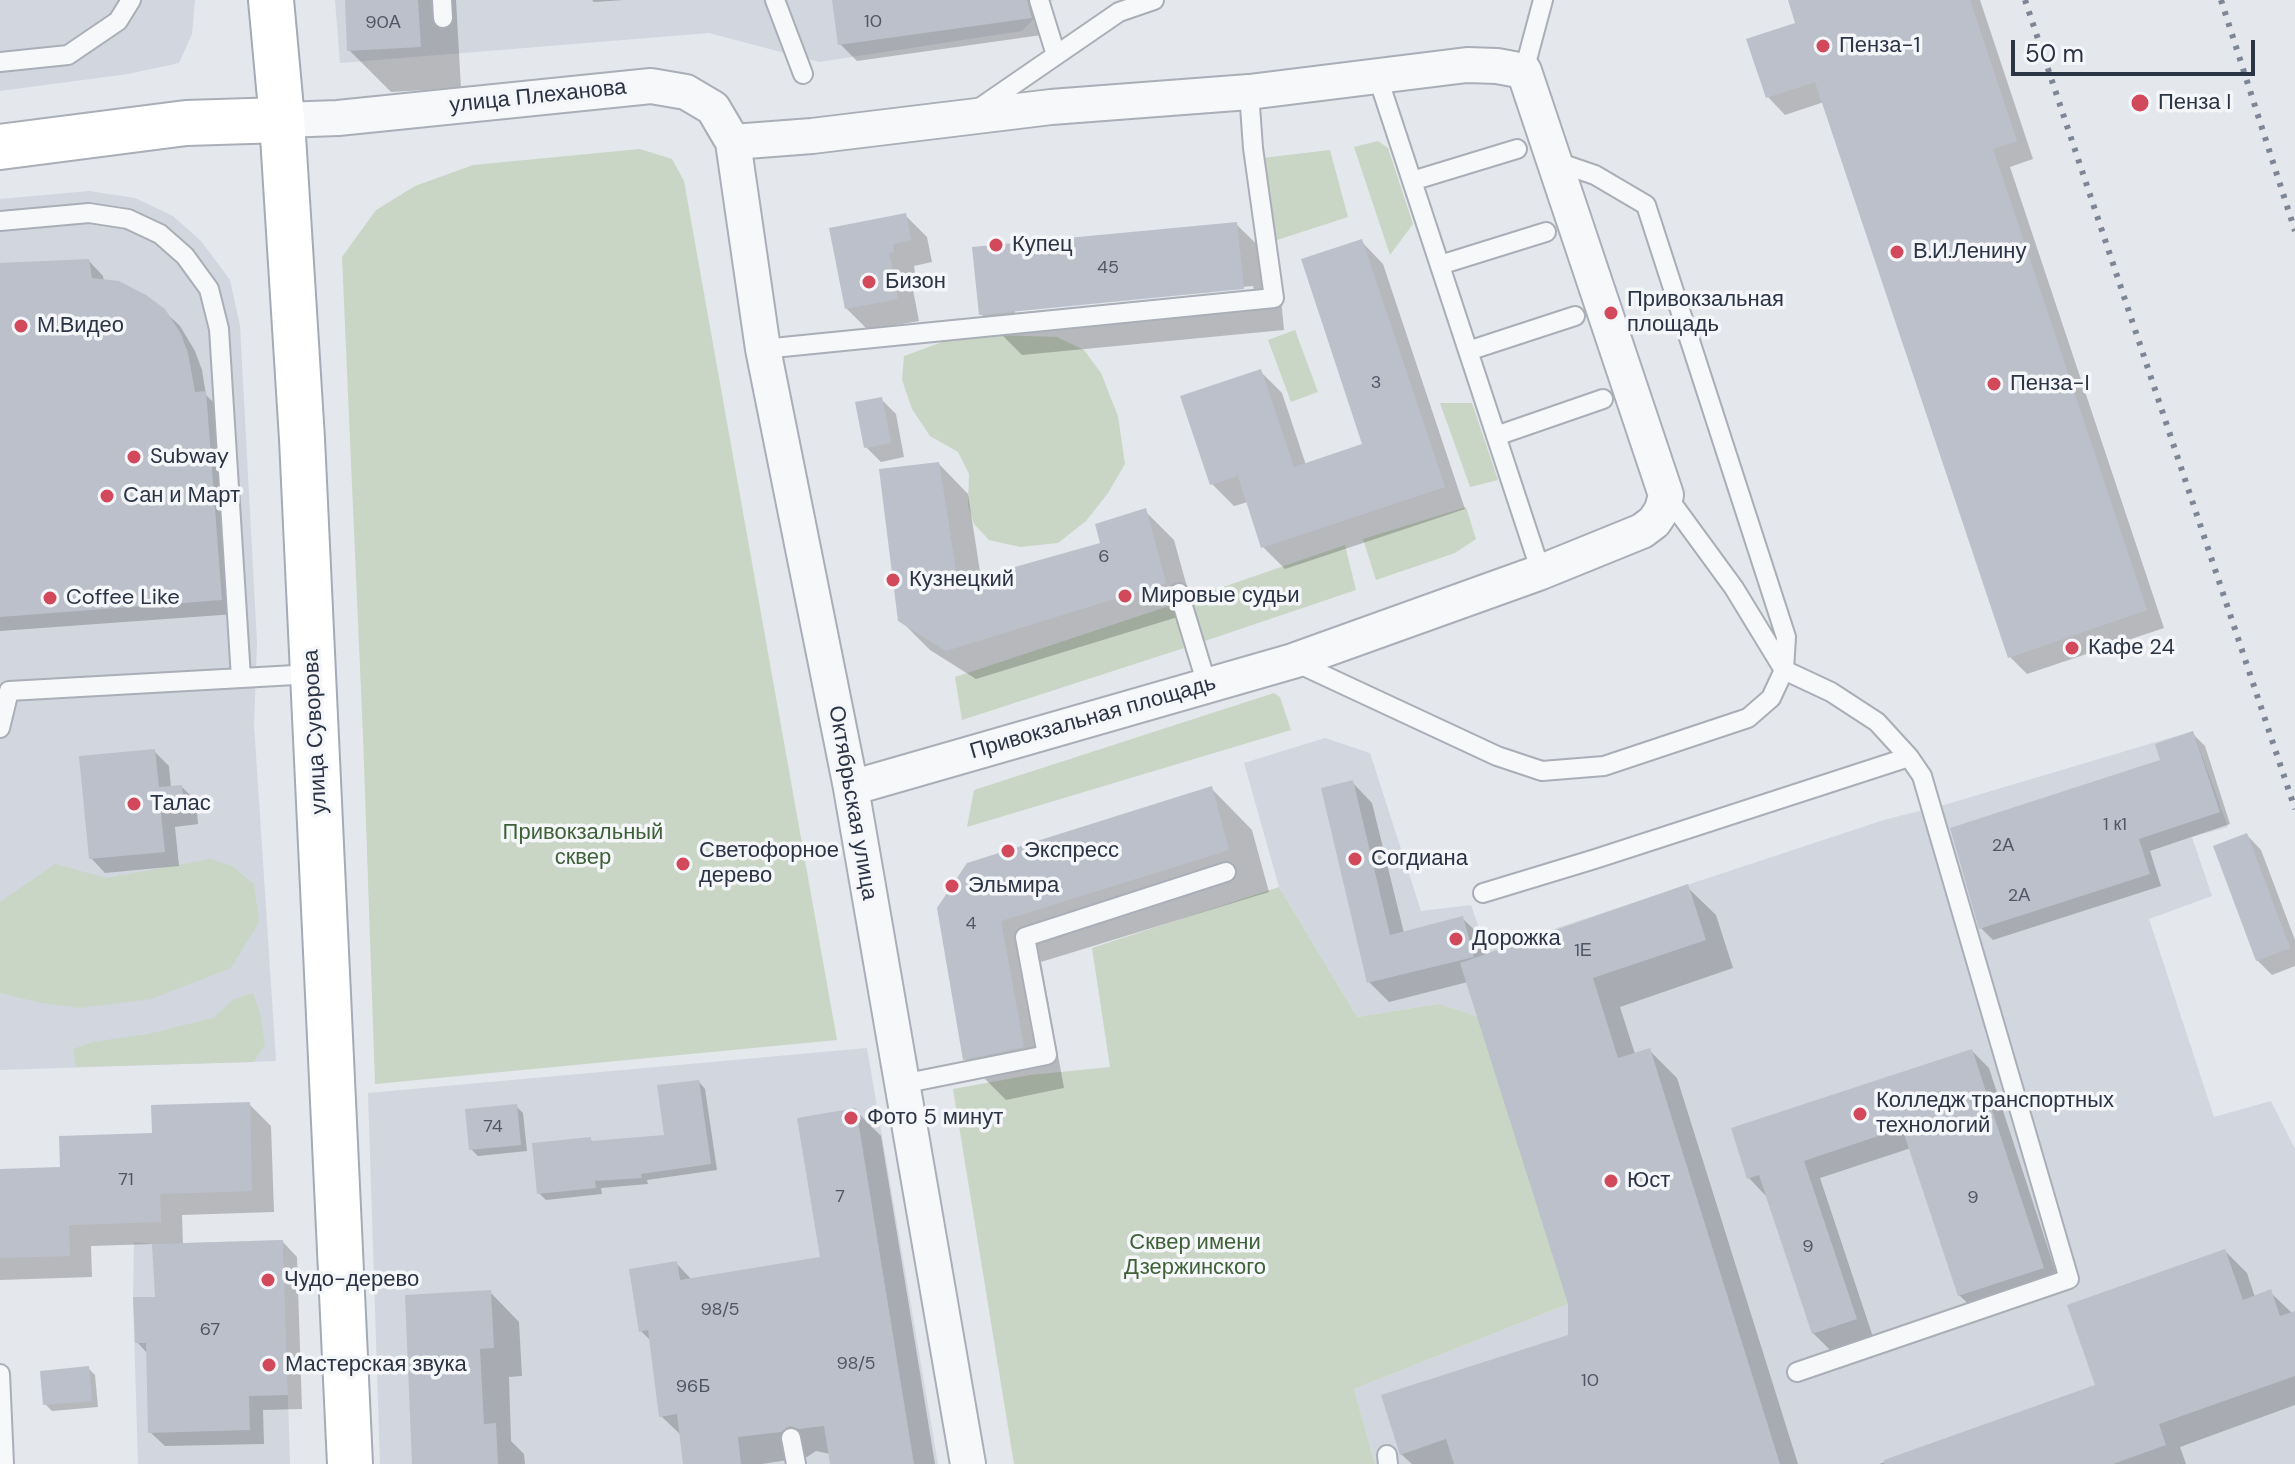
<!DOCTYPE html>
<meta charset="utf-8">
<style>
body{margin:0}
#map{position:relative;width:2295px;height:1464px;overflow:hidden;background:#e4e7ec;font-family:"DM Sans",sans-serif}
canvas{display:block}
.scale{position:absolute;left:2011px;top:40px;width:244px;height:36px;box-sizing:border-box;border:4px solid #2b3445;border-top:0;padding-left:10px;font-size:24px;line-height:28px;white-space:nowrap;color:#2b3445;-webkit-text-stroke:6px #f4f6f9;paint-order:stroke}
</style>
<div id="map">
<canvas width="2295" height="1464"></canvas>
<div class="scale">50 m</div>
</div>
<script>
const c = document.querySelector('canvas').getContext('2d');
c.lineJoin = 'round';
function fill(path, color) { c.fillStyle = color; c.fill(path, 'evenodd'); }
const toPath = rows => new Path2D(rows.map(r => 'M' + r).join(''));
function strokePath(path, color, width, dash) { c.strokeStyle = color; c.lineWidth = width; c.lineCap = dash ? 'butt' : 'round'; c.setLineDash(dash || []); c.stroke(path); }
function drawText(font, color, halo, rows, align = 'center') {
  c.font = font + ' "DM Sans",sans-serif'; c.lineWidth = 7; c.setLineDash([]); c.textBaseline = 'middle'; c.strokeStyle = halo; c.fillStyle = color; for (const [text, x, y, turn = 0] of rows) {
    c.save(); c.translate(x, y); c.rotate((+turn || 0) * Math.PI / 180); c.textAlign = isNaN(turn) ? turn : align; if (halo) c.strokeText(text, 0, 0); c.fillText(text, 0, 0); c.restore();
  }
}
const built = toPath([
 [0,0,195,0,192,34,179,63,128,74,0,91],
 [335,0,1055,0,1051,1,1022,31,819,62,709,33,340,63],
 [89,191,135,198,173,216,201,241,230,280,240,326,257,643,254,724,276,1061,0,1070,0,199],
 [2193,731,2228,827,2192,837,2212,896,2149,919,2214,1117,2271,1101,2295,1149,2295,1464,1375,1464,1354,1389,1568,1304,1438,1004,1357,1017,1279,887,1244,763,1325,738,1370,753,1421,911,1471,905,1487,951,1887,819,1944,805],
 [867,1048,938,1464,380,1464,368,1093],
 [283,1240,290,1464,138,1464,133,1297,134,1242,153,1244]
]);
const green = toPath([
 [1378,141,1388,148,1413,224,1390,255,1354,147],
 [640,149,672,159,684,181,837,1040,375,1084,363,736,342,257,376,210,415,186,473,165],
 [1330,150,1348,217,1274,241,1262,158],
 [1295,330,1318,392,1291,402,1268,340],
 [964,334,1057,337,1084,350,1101,373,1118,416,1125,464,1108,493,1086,521,1058,543,1020,547,989,540,974,524,968,505,969,474,958,452,930,436,912,409,902,380,904,356],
 [1440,403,1472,403,1498,480,1470,487],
 [1466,507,1476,539,1455,553,1376,580,1363,539],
 [1345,545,1356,590,1202,642,1191,598],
 [1172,605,1184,648,962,720,955,677],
 [1274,693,1280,697,1291,730,967,827,974,790],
 [211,859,232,866,254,884,259,922,231,968,151,999,80,1008,42,1003,0,993,0,902,55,864,106,878],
 [1279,887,1357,1017,1438,1004,1479,1017,1568,1304,1354,1389,1375,1464,1014,1464,953,1089,1030,1075,1110,1067,1092,948],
 [253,993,260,1013,265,1044,254,1062,76,1067,73,1049,93,1042,148,1034,213,1018,234,999]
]);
const shadow = toPath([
 [346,0,456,0,461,88,391,92,349,50],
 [592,0,624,0,594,2],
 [834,0,1029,0,1039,10,1042,35,857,61,840,44],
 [1790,0,1980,0,2033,159,2010,167,2164,628,2027,674,2009,656,1824,102,1785,115,1768,97,1798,24],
 [905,215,927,237,932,262,914,266,915,273,910,274,919,321,868,330,846,308],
 [1236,224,1278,265,1284,330,1022,355,981,314],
 [1253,286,1254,290,1015,313,1015,309],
 [1361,241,1383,264,1465,509,1285,569,1263,547,1248,502,1234,506,1212,484,1260,371,1282,393,1306,465,1365,445],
 [89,261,103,276,104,281,164,311,180,326,195,351,202,370,206,395,219,408,235,614,0,631,0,265],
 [881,399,896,414,904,457,881,462,866,447],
 [939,464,968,494,981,578,1103,544,1145,511,1174,540,1194,612,976,679,930,650,900,620],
 [2193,734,2205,746,2230,824,2150,851,2161,886,1993,940,1981,928],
 [154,751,169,766,171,788,182,787,196,801,198,824,175,827,179,866,105,873,91,858],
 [1352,782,1372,803,1404,933,1462,918,1483,938,1487,955,1687,887,1716,915,1733,968,1620,1007,1635,1054,1649,1050,1677,1078,1798,1464,1412,1464,1401,1454,1569,1336,1570,1304,1468,982,1389,1002,1369,982],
 [1211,788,1252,830,1269,892,1041,962,1064,1088,1006,1100,965,1059,939,909],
 [2247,835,2261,850,2295,940,2295,966,2272,975,2257,960],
 [1972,1051,1989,1068,2060,1285,1977,1312,1959,1295,1911,1148,1820,1178,1873,1337,1831,1351,1813,1333,1766,1196,1749,1178,1733,1130],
 [699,1082,705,1089,717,1170,647,1180,648,1184,601,1188,602,1194,546,1200,539,1193,590,1139,594,1143,666,1137],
 [249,1104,271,1126,274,1212,182,1215,183,1245,283,1242,297,1257,302,1409,263,1410,264,1444,165,1446,150,1432,148,1354,137,1342,157,1299,154,1244,91,1246,92,1277,0,1280,0,1171,62,1169,154,1135],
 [516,1106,523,1113,527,1151,478,1156,471,1149],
 [855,1110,881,1136,935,1464,831,1464,830,1454,816,1451,807,1457,762,1464,685,1464,682,1436,661,1416,651,1341,641,1331,676,1263,692,1280,822,1258],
 [2225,1251,2247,1273,2255,1297,2270,1292,2293,1314,2295,1313,2295,1405,2180,1447,2186,1464,1879,1464,2098,1386],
 [490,1292,519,1322,522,1376,509,1377,511,1441,524,1454,525,1464,414,1464],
 [88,1368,95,1375,98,1407,52,1411,45,1404]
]);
const building = toPath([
 [345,0,418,0,421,47,347,51],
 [832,0,1027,0,1032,18,838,45],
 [1788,0,1970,0,2017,141,1993,149,2147,610,2008,658,1815,82,1766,98,1746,39,1795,23],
 [906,213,911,240,893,244,894,252,889,253,898,299,845,309,829,228],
 [1237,222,1244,289,979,315,972,247],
 [1362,239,1445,487,1261,548,1238,476,1210,485,1180,396,1261,369,1294,467,1362,444,1301,259],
 [89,259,92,278,119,281,146,295,165,309,181,334,188,353,195,392,206,391,222,600,0,617,0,263],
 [882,397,891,443,864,448,855,402],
 [939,462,958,583,1100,543,1095,524,1146,508,1166,583,946,651,898,621,879,469],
 [2193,731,2220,812,2139,839,2150,874,1979,929,1950,828,2160,760,2155,744],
 [155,749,159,787,182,785,184,810,161,813,165,852,89,859,79,756],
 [1353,780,1390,935,1463,916,1474,957,1367,983,1321,788],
 [1212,786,1229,850,1001,921,1024,1047,963,1060,937,908,967,863],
 [2247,833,2290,948,2256,961,2213,846],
 [1688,884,1706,940,1593,978,1618,1058,1650,1048,1780,1464,1454,1464,1446,1439,1400,1455,1381,1395,1568,1335,1568,1304,1460,963],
 [1972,1049,2044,1268,1958,1296,1902,1128,1804,1161,1857,1319,1812,1334,1759,1175,1747,1179,1731,1128],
 [699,1080,711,1164,641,1174,642,1178,595,1181,596,1188,537,1194,532,1143,591,1137,591,1141,664,1135,657,1085],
 [250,1102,252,1191,160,1194,161,1222,69,1225,70,1256,0,1258,0,1169,60,1167,59,1136,152,1133,151,1105],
 [517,1104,521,1145,469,1150,465,1109],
 [856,1108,914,1464,830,1464,824,1426,799,1429,790,1426,781,1432,738,1437,741,1464,683,1464,677,1414,659,1417,648,1330,639,1332,629,1269,677,1261,680,1280,820,1257,797,1118],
 [283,1240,288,1395,249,1396,250,1430,148,1433,146,1343,135,1343,133,1297,155,1297,152,1244],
 [2225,1249,2243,1300,2271,1289,2280,1316,2295,1311,2295,1376,2159,1424,2166,1445,2113,1464,1884,1464,1884,1460,2095,1385,2067,1305],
 [491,1290,494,1348,480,1349,484,1424,496,1423,498,1464,412,1464,405,1295],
 [89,1366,92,1401,43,1405,40,1371]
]);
const service = toPath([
 [442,0,443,18],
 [775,0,803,74],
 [1039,0,1056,55],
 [0,62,68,55,118,21,131,0],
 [1524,71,1543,0],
 [1378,78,1541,572],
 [978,109,1119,12,1154,0],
 [1412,181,1517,149],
 [0,221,89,213,128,219,160,234,185,256,209,289,219,329,241,678],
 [1440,265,1546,232],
 [763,349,1274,298,1253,148,1249,92],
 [1468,351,1575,316],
 [1496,436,1603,399],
 [1666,495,1734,588,1784,670,1831,692,1877,722,1909,757,1922,776,2069,1279,1797,1372],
 [1179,593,1207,685],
 [1293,661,1497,756,1542,771,1604,766,1748,718,1771,698,1784,670,1786,637,1646,205,1595,175,1554,161],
 [0,728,9,691,313,674],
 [1483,893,1595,859,1909,757],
 [902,1084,1047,1055,1025,937,1226,872],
 [0,1374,4,1464],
 [791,1438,796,1464],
 [1387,1455,1388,1464]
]);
const minor = toPath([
 [282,120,338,118,651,86,686,92,713,108,733,142,763,349,851,788,968,1464],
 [733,142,812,136,1051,107,1249,92,1467,65,1497,66,1524,71,1666,495,1662,510,1654,522,1642,531,1541,572,1293,661,851,788]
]);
const secondary = toPath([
 [0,147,186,123,282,120]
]);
const primary = toPath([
 [271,0,282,120,302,439,350,1464]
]);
const rail = toPath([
 [2025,0,2295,809],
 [2221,0,2295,231]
]);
const markers = [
 [1823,46,8,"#d1495b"],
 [2140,103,10,"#d1495b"],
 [996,245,8,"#d1495b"],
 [1897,252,8,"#d1495b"],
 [869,282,8,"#d1495b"],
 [1611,313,8,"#d1495b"],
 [21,326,8,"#d1495b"],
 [1994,384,8,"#d1495b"],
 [134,457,8,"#d1495b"],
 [107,496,8,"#d1495b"],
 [893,580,8,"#d1495b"],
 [1125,596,8,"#d1495b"],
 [50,598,8,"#d1495b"],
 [2072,648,8,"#d1495b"],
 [134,804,8,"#d1495b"],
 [1008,851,8,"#d1495b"],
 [1355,859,8,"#d1495b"],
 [683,864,8,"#d1495b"],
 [952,886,8,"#d1495b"],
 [1456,939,8,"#d1495b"],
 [1860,1114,8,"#d1495b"],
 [851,1118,8,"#d1495b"],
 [1611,1181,8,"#d1495b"],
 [268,1280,8,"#d1495b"],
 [269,1365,8,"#d1495b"]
];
const numberNames = [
 ["10",873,22],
 ["90А",383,23],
 ["45",1108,268],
 ["3",1376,383],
 ["6",1104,557],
 ["1 к1",2115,825],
 ["2А",2003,846],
 ["2А",2019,896],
 ["4",971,924],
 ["1Е",1583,951],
 ["74",493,1127],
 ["71",126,1180],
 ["7",840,1197],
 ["9",1973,1198],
 ["9",1808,1247],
 ["98/5",720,1310],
 ["67",210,1330],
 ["98/5",856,1364],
 ["10",1590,1381],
 ["96Б",693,1387]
];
const poiNames = [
 ["Пенза-1",1839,46],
 ["Пенза I",2158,103],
 ["Купец",1012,245],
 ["В.И.Ленину",1913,252],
 ["Бизон",885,282],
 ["Привокзальная",1627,300],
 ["площадь",1627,325],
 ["М.Видео",37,326],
 ["Пенза-I",2010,384],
 ["Subway",150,457],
 ["Сан и Март",123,496],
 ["Кузнецкий",909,580],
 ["Мировые судьи",1141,596],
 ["Coffee Like",66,598],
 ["Кафе 24",2088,648],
 ["Талас",150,804],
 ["Светофорное",699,851],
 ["дерево",699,876],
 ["Экспресс",1024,851],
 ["Согдиана",1371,859],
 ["Эльмира",968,886],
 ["Дорожка",1472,939],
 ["Колледж транспортных",1876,1101],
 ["технологий",1876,1126],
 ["Фото 5 минут",867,1118],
 ["Юст",1627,1181],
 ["Чудо-дерево",284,1280],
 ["Мастерская звука",285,1365]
];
const streetNames = [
 ["улица Плеханова",538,97,-6],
 ["Привокзальная площадь",1093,718,-16],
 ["улица Суворова",316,732,-93],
 ["Октябрьская улица",852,803,80]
];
const parkNames = [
 ["Привокзальный",583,833],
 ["сквер",583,858],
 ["Сквер имени",1195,1243],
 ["Дзержинского",1195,1268]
];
fill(built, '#d2d6de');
fill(green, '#c9d6c5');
fill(shadow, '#0003');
fill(building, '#bbc0ca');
strokePath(service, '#a9aeb7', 22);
strokePath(minor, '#a9aeb7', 38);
strokePath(secondary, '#a9aeb7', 48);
strokePath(primary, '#a3abb8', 48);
strokePath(service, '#f7f8fa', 18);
strokePath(minor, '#f7f8fa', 34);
strokePath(secondary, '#fff', 44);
strokePath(primary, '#fff', 44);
strokePath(rail, '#7d8696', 6, [4, 8]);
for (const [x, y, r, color] of markers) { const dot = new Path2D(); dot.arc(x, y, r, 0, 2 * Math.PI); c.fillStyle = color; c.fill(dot); strokePath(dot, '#f4f6f9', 3); }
drawText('18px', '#4f5766', null, numberNames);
drawText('22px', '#2b3445', '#f4f6f9', poiNames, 'left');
drawText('22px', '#2b3445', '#f4f6f9', streetNames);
drawText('22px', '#3f6138', '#f4f6f9', parkNames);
</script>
